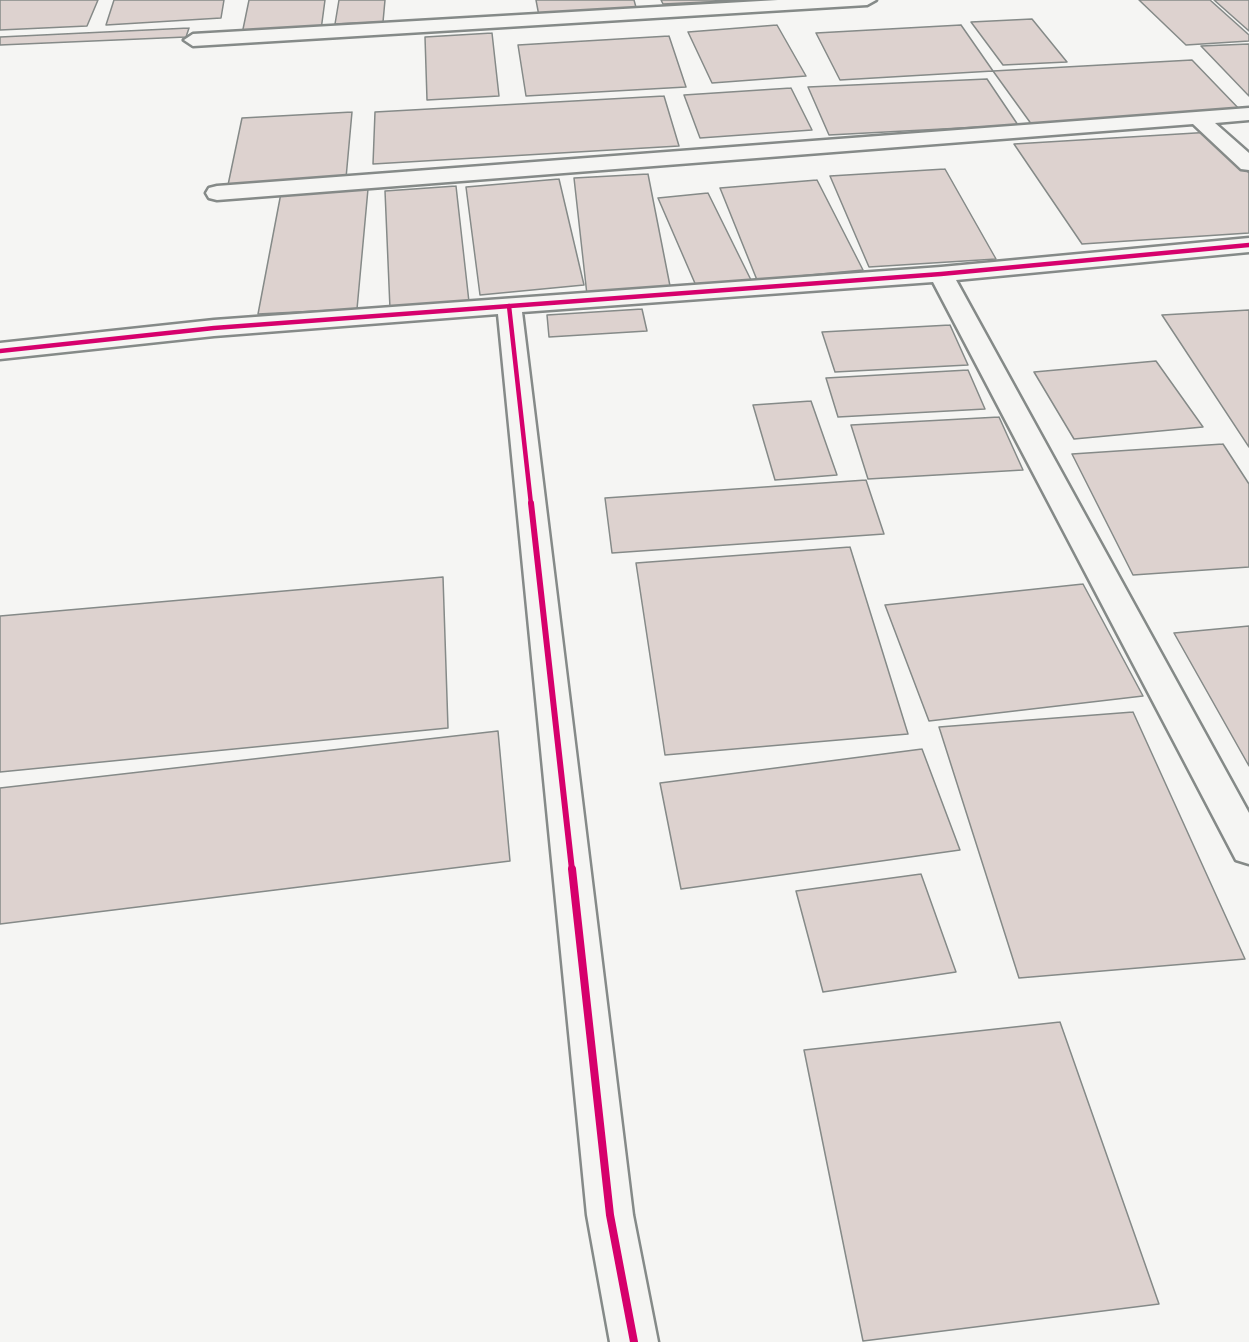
<!DOCTYPE html>
<style>
body{margin:0}
canvas{display:block;background:#f5f5f3}
</style>
<canvas width="1249" height="1342"></canvas>
<script>
const c = document.querySelector('canvas').getContext('2d');
c.lineJoin = 'round';
function fill(path, color) { c.fillStyle = color; c.fill(path, 'evenodd'); }
const toPath = rows => new Path2D(rows.map(r => 'M' + r).join(''));
function strokePath(path, color, width, dash) { c.strokeStyle = color; c.lineWidth = width; c.lineCap = dash ? 'butt' : 'round'; c.setLineDash(dash || []); c.stroke(path); }
const building = toPath([
 [0,0,98,0,87,26,0,30,0,0],
 [114,0,224,0,221,18,106,25,114,0],
 [249,0,325,0,321,30,242,34,249,0],
 [339,0,385,0,383,22,335,24,339,0],
 [536,0,634,0,637,11,539,16,536,0],
 [661,0,748,0,663,4,661,0],
 [1139,0,1210,0,1249,35,1249,41,1186,45,1139,0],
 [1214,0,1249,0,1249,31,1214,0],
 [1032,19,1067,62,1003,65,971,22,1032,19],
 [777,25,806,76,712,83,688,32,777,25],
 [961,25,993,71,840,80,816,33,961,25],
 [189,28,186,37,0,45,0,37,189,28],
 [492,33,499,96,427,100,425,37,492,33],
 [669,36,686,87,526,96,518,45,669,36],
 [1249,44,1249,96,1201,46,1249,44],
 [1192,60,1243,113,1032,125,993,71,1192,60],
 [987,79,1018,125,829,135,808,87,987,79],
 [791,88,812,130,700,138,684,95,791,88],
 [664,96,679,146,373,164,375,112,664,96],
 [352,112,346,178,228,185,242,118,352,112],
 [1212,132,1249,173,1249,233,1082,244,1014,144,1212,132],
 [945,169,996,259,869,267,830,176,945,169],
 [648,174,671,291,587,295,574,178,648,174],
 [559,179,584,285,480,295,466,187,559,179],
 [817,180,863,270,757,280,720,188,817,180],
 [456,186,469,302,390,309,385,191,456,186],
 [368,189,357,309,258,314,281,193,368,189],
 [708,193,752,282,697,288,658,198,708,193],
 [642,309,647,331,549,337,547,315,642,309],
 [1249,310,1249,447,1162,315,1249,310],
 [950,325,968,365,835,372,822,332,950,325],
 [1156,361,1203,427,1074,439,1034,372,1156,361],
 [968,370,985,409,838,417,826,378,968,370],
 [811,401,837,475,775,480,753,405,811,401],
 [999,417,1023,470,868,479,851,425,999,417],
 [1223,444,1249,484,1249,567,1133,575,1072,454,1223,444],
 [866,480,884,534,612,553,605,498,866,480],
 [850,547,908,734,665,755,636,563,850,547],
 [443,577,448,728,0,772,0,616,443,577],
 [1083,584,1143,696,929,721,885,605,1083,584],
 [1249,626,1249,766,1174,633,1249,626],
 [1133,712,1245,959,1019,978,939,727,1133,712],
 [498,731,510,861,0,924,0,788,498,731],
 [922,749,960,850,681,889,660,783,922,749],
 [921,874,956,972,823,992,796,891,921,874],
 [1060,1022,1159,1304,863,1341,804,1050,1060,1022]
]);
const minor = toPath([
 [778,0,876,0,867,5,193,46,184,40,193,34,778,0],
 [1249,108,1249,120,1215,123,1249,153,1249,170,1241,169,1193,124,217,200,209,198,206,193,209,188,217,186,1249,108],
 [1249,238,1249,252,956,280,1249,813,1249,864,1236,860,933,282,522,312,633,1215,658,1342,610,1342,587,1215,498,314,214,336,0,359,0,343,214,320,941,267,1249,238]
]);
const cyclewayFar2 = toPath([
 [509,306,531,504],
 [0,351,214,328,941,274,1249,245]
]);
const cyclewayFar1 = toPath([
 [531,503,572,870]
]);
const cycleway = toPath([
 [572,869,610,1215,634,1342]
]);
fill(building, '#ddd2cf');
strokePath(building, '#858a88', 1.5);
strokePath(minor, '#858a88', 5);
fill(minor, '#f5f5f3');
strokePath(cyclewayFar2, '#d6006c', 4.5);
strokePath(cyclewayFar1, '#d6006c', 6);
strokePath(cycleway, '#d6006c', 8);
</script>
